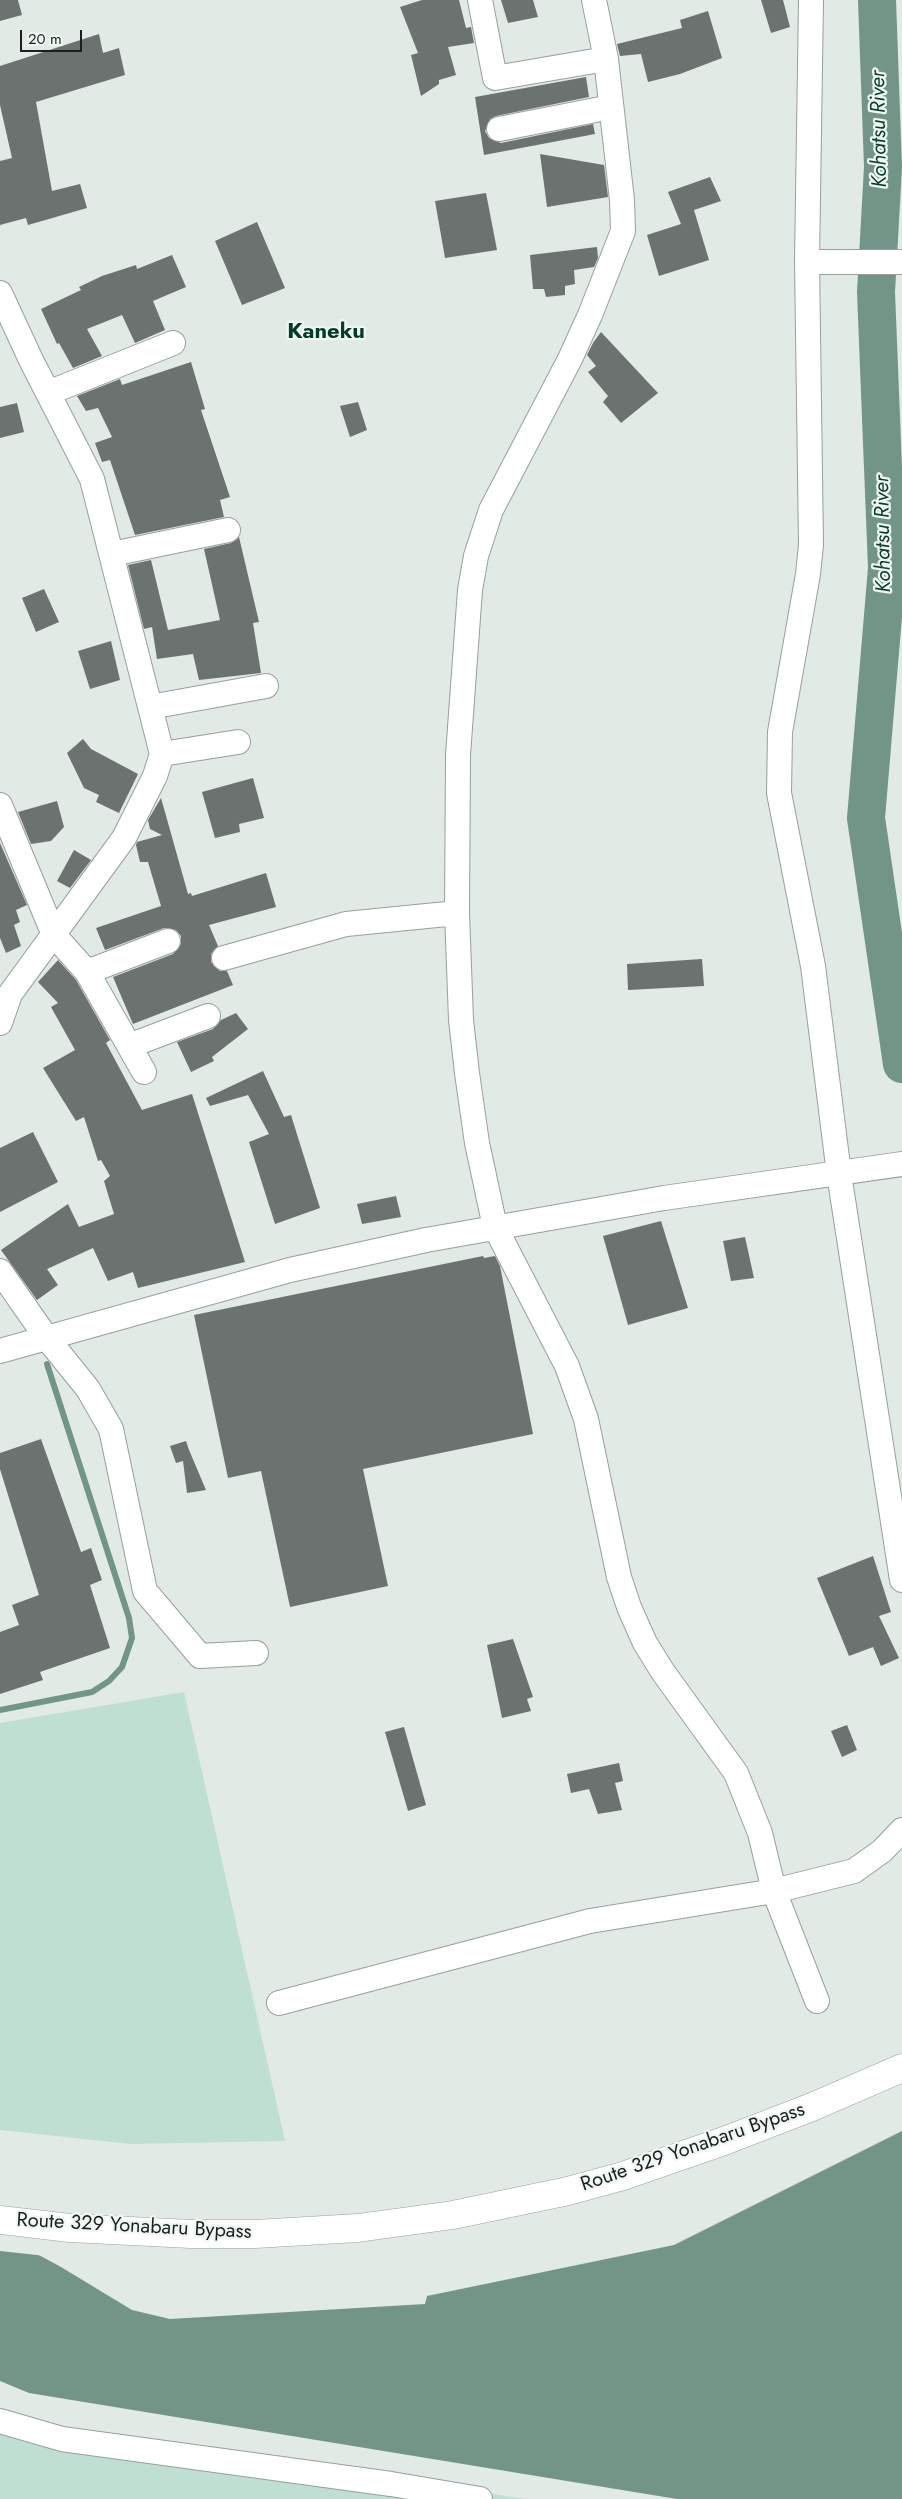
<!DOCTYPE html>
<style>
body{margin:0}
#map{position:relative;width:902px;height:2499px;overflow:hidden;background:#e2eae6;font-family:Jost,sans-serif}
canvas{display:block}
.scale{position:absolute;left:20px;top:30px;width:62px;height:22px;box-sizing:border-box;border:2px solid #1c1f1e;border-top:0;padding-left:6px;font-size:15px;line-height:18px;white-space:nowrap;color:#1c1f1e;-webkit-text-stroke:4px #eff7f3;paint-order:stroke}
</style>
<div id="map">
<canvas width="902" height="2499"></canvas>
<div class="scale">20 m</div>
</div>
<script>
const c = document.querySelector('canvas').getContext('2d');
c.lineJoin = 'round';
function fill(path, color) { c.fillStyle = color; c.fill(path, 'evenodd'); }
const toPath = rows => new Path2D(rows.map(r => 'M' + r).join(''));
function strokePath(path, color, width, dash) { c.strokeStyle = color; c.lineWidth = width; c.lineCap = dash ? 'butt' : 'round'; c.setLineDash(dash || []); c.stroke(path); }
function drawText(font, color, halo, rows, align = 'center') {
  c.font = font + ' Jost,sans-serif'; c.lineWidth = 4.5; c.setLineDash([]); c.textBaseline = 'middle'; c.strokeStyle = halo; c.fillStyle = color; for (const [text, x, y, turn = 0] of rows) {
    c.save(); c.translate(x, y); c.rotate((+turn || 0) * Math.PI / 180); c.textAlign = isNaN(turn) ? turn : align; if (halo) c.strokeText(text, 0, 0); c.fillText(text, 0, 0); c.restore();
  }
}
const green = toPath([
 [184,1692,285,2141,131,2144,0,2130,0,1723],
 [0,2409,15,2415,89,2432,526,2499,0,2499]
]);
const water = toPath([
 [902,2131,902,2499,677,2499,29,2393,0,2381,0,2234,61,2267,132,2310,170,2319,425,2304,427,2296,674,2245]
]);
const pier = toPath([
 [0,2231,1,2232,46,2256,0,2251]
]);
const stream = toPath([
 [0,1710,92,1692,109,1681,122,1667,132,1638,129,1618,47,1364]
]);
const river = toPath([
 [877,0,883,167,876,292,887,568,866,818,902,1064]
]);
const building = toPath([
 [0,0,18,0,22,15,0,21],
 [422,0,459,0,466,28,471,27,474,43,448,47,456,75,439,80,439,84,421,96,411,55,418,53,400,7],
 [501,0,533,0,538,17,508,23],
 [761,0,783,0,790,27,771,33],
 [708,11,722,58,680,74,648,82,641,54,620,56,617,44,682,28,680,20],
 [99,34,103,53,119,48,125,75,36,102,52,191,80,184,87,208,28,225,26,218,0,225,0,161,12,158,0,105,0,66],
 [586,77,589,97,496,116,490,119,485,131,489,138,501,143,593,124,595,134,484,155,475,97],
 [540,154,604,165,608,197,547,207],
 [710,177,721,201,694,210,709,260,659,276,647,235,681,224,668,192],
 [486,193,497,250,445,258,435,201],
 [257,222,285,288,242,305,215,241],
 [597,247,598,258,594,267,574,270,575,284,565,286,565,295,546,297,544,289,533,289,530,255],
 [172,255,186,287,153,301,165,330,135,343,122,315,87,329,102,356,73,368,59,343,57,344,41,309,81,290,79,287,102,276,136,265,137,269],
 [601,332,658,393,621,423,603,402,608,396,588,372,596,366,587,355,593,343],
 [191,362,205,409,201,410,230,497,220,500,224,517,135,535,110,460,102,462,95,443,112,437,98,408,86,411,77,396,120,379,122,385],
 [358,402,367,430,350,437,340,406],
 [17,403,24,432,0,438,0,407],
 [239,537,259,622,253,623,261,673,199,680,193,654,157,659,152,627,144,629,128,565,151,560,168,630,220,620,204,549,231,543],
 [44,589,59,622,36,632,22,598],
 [111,641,120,680,90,689,78,651],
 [83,739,91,749,138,774,119,813,96,802,99,795,84,788,67,753],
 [253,778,264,818,239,824,240,832,215,838,202,792],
 [161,798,188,894,191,893,192,896,266,873,276,907,209,925,218,946,211,954,211,962,220,971,227,971,233,985,133,1024,113,977,173,954,181,944,181,936,176,930,164,928,105,950,96,928,161,906,148,862,140,862,136,845,137,842,162,835,150,829,148,820],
 [57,801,64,827,51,841,31,844,18,812],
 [0,843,27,905,16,910,20,922,14,925,21,946,6,953,0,938],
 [74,850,91,860,70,888,57,881],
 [702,959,704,986,628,990,627,964],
 [58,960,76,980,110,1040,106,1043,142,1110,192,1094,245,1262,138,1288,133,1272,108,1281,93,1248,47,1269,58,1285,37,1300,1,1250,68,1204,79,1227,114,1214,104,1181,110,1176,101,1160,98,1161,84,1117,76,1121,43,1068,75,1050,51,1007,58,1003,38,982],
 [236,1013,248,1029,212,1057,214,1061,191,1072,177,1042,213,1029,221,1020],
 [263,1071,284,1117,291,1115,320,1208,275,1224,249,1142,269,1134,248,1095,210,1106,206,1098],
 [33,1132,58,1182,0,1212,0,1148],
 [396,1196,401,1217,362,1224,357,1204],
 [661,1221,688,1308,628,1325,603,1236],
 [745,1237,754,1278,731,1281,723,1241],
 [483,1256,484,1258,495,1256,500,1266,533,1434,363,1469,388,1586,290,1607,261,1471,228,1478,194,1315],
 [41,1439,81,1552,91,1548,102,1580,90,1585,110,1648,40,1672,43,1680,0,1694,0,1632,19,1625,12,1605,39,1595,0,1469,0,1453],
 [186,1441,189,1450,206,1490,187,1493,183,1461,176,1463,170,1446],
 [873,1556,891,1612,879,1616,899,1658,881,1666,873,1647,849,1656,817,1578],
 [513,1639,533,1697,527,1699,531,1711,502,1718,487,1645],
 [847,1725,857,1750,842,1757,831,1731],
 [404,1727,426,1805,408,1811,385,1732],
 [619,1763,623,1781,615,1783,622,1810,598,1814,589,1789,571,1793,567,1774]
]);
const minor = toPath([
 [480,0,495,78,606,59],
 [594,0,606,59,622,200,623,231,590,315,570,359,491,510,476,556,470,590,458,755,457,913,461,1020,467,1073,477,1143,495,1227,567,1366,586,1419,619,1577,629,1607,645,1643,663,1672,736,1773,760,1833,774,1891,817,2001],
 [811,0,807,262,811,545,808,574,780,732,779,793,813,966,839,1174,902,1580],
 [499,129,611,107],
 [807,262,902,262],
 [0,293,31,360,92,479,162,754,155,776,124,838,10,994,0,1023],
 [48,393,173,343],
 [112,554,228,530],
 [150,707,266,686],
 [162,754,238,742],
 [0,805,54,935,87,972,144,1072],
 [224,958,346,924,457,913],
 [87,972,168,941],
 [129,1046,208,1016],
 [0,1271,46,1337,88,1389,111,1429,145,1591,200,1656,256,1653],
 [0,1351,290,1270,426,1240,664,1198,902,1164],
 [279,2003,590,1921,774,1891,854,1871,882,1851,902,1830],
 [0,2421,62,2439,391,2484,480,2499]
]);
const highway = toPath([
 [0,2220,70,2228,191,2234,255,2234,358,2228,453,2215,568,2191,623,2176,724,2141,812,2107,902,2068]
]);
const streetNames = [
 ["Route 329 Yonabaru Bypass",693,2148,-19],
 ["Route 329 Yonabaru Bypass",134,2227,3]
];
const waterNames = [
 ["Kohatsu River",880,129,-91],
 ["Kohatsu River",884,534,-91]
];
const quarterNames = [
 ["Kaneku",326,333]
];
fill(green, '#bedfd1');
fill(water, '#739587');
fill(pier, '#e2eae6');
strokePath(stream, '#739587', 6);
strokePath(river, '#739587', 38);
fill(building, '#6b726f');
strokePath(minor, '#989f9c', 26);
strokePath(highway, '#989f9c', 29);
strokePath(minor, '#fff', 24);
strokePath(highway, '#fff', 28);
drawText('20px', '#1c1f1e', '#eff7f3', streetNames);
drawText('italic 21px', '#093c2d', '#eff7f3', waterNames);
drawText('bold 22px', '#063b2c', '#eff7f3', quarterNames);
</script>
